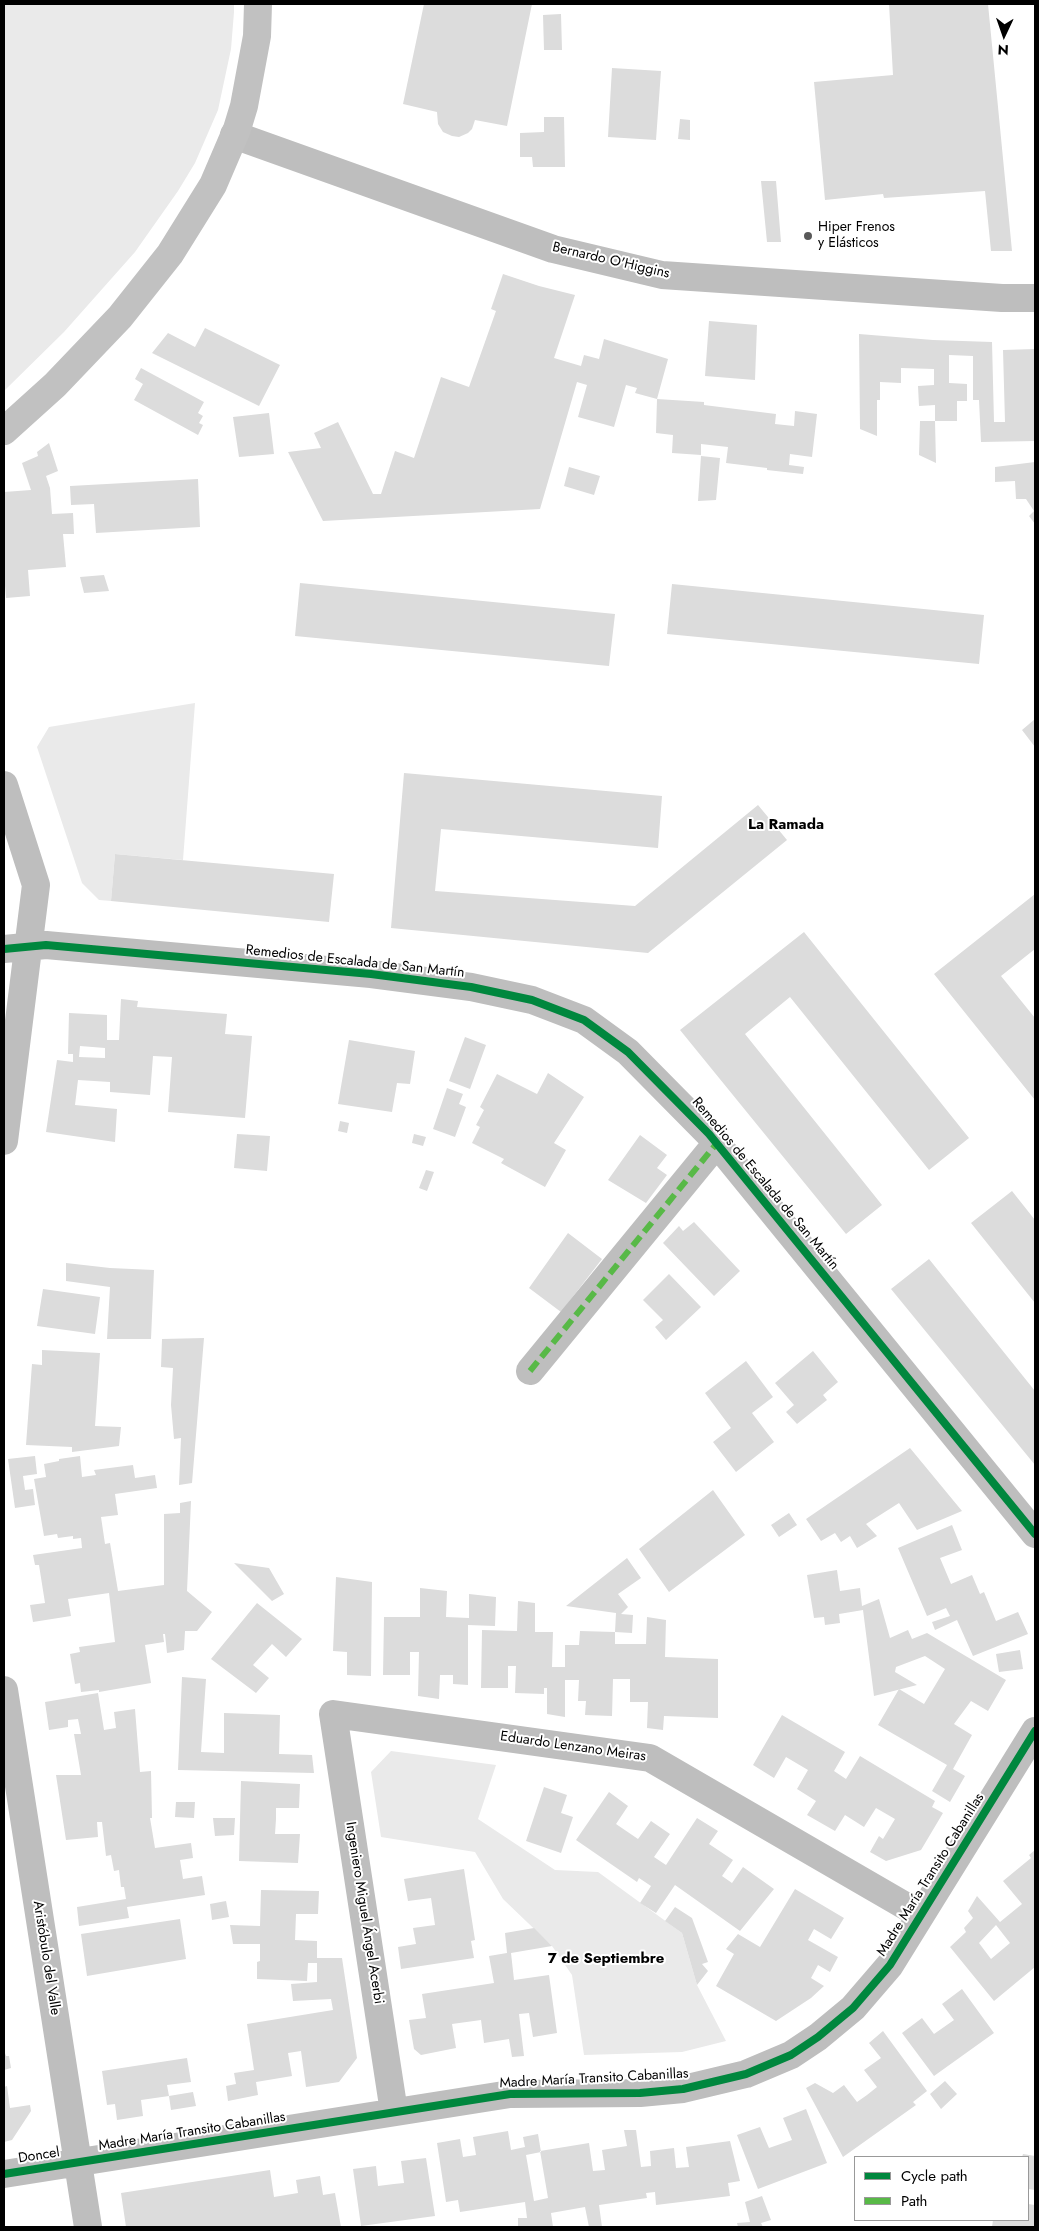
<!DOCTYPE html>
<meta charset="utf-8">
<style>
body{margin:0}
#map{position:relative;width:1039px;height:2231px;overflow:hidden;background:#fff;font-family:Jost,sans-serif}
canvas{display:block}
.frame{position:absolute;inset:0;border:5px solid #000;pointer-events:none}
.legend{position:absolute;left:854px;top:2156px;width:175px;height:65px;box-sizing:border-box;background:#fff;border:1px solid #999;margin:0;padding:6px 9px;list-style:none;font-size:15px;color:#000}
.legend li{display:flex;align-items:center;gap:10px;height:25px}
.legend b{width:25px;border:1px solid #999}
.north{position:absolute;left:979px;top:10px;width:50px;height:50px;-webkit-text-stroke:4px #fff;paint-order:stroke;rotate:183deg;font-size:14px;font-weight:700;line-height:20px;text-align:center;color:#000}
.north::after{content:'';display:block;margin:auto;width:18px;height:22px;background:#000;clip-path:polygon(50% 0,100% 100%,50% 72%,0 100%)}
</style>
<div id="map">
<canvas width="1039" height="2231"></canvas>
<div class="frame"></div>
<ul class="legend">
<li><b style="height:6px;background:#00873e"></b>Cycle path</li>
<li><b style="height:6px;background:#58b947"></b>Path</li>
</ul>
<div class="north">N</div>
</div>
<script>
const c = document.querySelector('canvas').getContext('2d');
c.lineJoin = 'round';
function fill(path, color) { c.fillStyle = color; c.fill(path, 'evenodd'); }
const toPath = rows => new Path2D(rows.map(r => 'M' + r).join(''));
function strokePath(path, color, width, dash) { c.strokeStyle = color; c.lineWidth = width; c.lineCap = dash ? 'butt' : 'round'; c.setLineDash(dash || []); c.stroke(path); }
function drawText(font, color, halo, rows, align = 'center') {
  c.font = font + ' Jost,sans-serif'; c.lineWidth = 4; c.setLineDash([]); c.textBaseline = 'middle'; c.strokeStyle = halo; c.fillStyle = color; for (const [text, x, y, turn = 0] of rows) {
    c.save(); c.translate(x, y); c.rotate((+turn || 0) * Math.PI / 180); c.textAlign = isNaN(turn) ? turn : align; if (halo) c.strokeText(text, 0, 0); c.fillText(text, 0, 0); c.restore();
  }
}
const green = toPath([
 [4,4,234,4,234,12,231,49,218,110,195,163,178,191,135,252,64,332,4,391],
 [195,703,183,860,115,854,111,901,99,900,82,883,37,747,49,727],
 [391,1751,496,1765,478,1819,555,1870,598,1872,682,1933,697,1985,726,2041,682,2052,584,2055,572,1975,552,1946,503,1899,475,1852,381,1837,371,1772]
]);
const building = toPath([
 [424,4,532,4,507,126,475,120,472,129,468,133,459,137,452,136,443,132,438,124,437,112,403,104],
 [889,4,988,4,1012,251,991,251,985,191,884,198,883,194,825,200,814,82,893,75],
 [561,14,562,50,544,50,543,15],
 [612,68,661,71,656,140,608,137],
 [544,117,564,117,565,167,533,167,532,157,520,157,520,133,544,132],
 [680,119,690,120,690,140,678,139],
 [761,181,776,181,781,242,767,242],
 [503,274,539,286,575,295,554,358,581,366,584,355,599,359,604,339,668,359,657,399,704,402,704,405,776,414,775,424,794,426,795,411,817,414,812,457,790,454,789,465,804,467,803,474,767,470,767,468,726,463,728,447,701,444,701,455,672,453,673,435,656,433,657,399,635,393,637,388,626,385,614,427,578,417,587,385,577,382,540,509,323,521,288,452,321,448,314,433,338,422,373,494,381,494,395,451,414,458,441,377,469,387,496,311,491,309],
 [709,321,757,325,755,380,705,376],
 [205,328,280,365,259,406,152,353,168,333,195,347],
 [859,334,933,340,992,342,994,422,1005,422,1003,350,1035,349,1035,441,981,442,979,400,973,400,973,356,949,355,949,383,967,384,967,401,957,401,957,421,935,421,935,405,919,406,918,386,934,385,934,369,901,368,901,383,880,382,880,400,877,400,877,436,860,429],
 [141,368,204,402,198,413,203,416,199,423,203,425,198,435,134,400,143,384,135,379],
 [269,413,274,454,239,457,233,417],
 [920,421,935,421,936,463,919,455],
 [49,443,58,471,46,476,50,488,52,514,73,513,74,534,63,534,66,567,28,570,30,596,6,598,4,573,4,492,31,490,22,463,38,456,37,452],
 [701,456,720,458,716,500,698,501],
 [1035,462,1035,524,1029,516,1034,511,1026,499,1016,499,1015,481,995,482,995,467],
 [569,467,600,476,594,495,564,486],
 [198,479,200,527,96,533,94,504,71,505,70,486],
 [104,575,109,591,84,593,80,577],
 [300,583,615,614,609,666,295,636],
 [672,584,984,615,979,664,667,634],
 [1035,719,1035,747,1022,730],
 [404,773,662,796,658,848,441,829,435,891,635,906,758,805,787,840,648,953,391,928],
 [115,854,334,874,329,922,111,901],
 [1035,894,1035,949,1001,976,1035,1018,1035,1100,934,974],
 [804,932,969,1138,929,1170,790,997,745,1034,882,1205,846,1234,680,1030],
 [121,999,138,1001,137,1007,227,1014,225,1034,252,1036,245,1118,168,1112,172,1057,153,1056,150,1095,110,1092,110,1082,78,1080,75,1105,117,1109,115,1142,46,1132,57,1060,73,1062,73,1054,68,1054,69,1013,107,1015,107,1040,119,1040],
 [80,1046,105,1048,105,1058,79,1057],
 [465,1037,486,1045,470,1089,449,1081],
 [349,1040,415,1051,410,1084,397,1083,392,1112,338,1104],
 [548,1073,584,1097,554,1143,566,1150,545,1187,501,1163,504,1159,472,1143,480,1127,476,1125,484,1110,480,1107,497,1074,537,1094],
 [447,1088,463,1094,459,1104,466,1107,455,1137,433,1129],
 [340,1121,349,1123,347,1133,338,1131],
 [237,1134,270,1136,267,1171,234,1168],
 [414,1134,426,1137,423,1146,412,1143],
 [640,1135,667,1155,657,1168,667,1175,646,1203,608,1180],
 [426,1170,434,1172,427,1191,419,1188],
 [1012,1191,1035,1220,1035,1303,971,1223],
 [694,1222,740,1271,714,1296,663,1243,679,1226,683,1231],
 [568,1233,602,1259,561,1312,529,1288],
 [929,1259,1035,1391,1035,1465,891,1289],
 [66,1263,110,1268,154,1270,151,1339,107,1339,110,1287,66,1281],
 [669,1274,701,1307,666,1340,655,1327,663,1320,643,1300],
 [43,1289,100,1297,95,1334,37,1326],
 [204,1338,192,1483,179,1485,181,1438,174,1439,171,1405,173,1368,161,1367,162,1339],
 [42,1350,100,1353,95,1426,121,1427,119,1446,72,1452,72,1447,26,1445,32,1364,42,1365],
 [813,1351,838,1382,823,1395,827,1400,797,1424,786,1412,794,1405,775,1383],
 [746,1361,773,1397,752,1413,774,1442,736,1472,713,1442,731,1428,705,1393],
 [910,1448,962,1511,917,1530,899,1503,866,1524,877,1536,857,1548,850,1536,841,1542,835,1533,821,1541,806,1519],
 [35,1456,37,1474,23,1476,25,1490,33,1489,35,1505,15,1508,8,1459],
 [80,1456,82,1477,96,1475,94,1470,133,1465,135,1478,155,1475,157,1488,115,1494,118,1515,101,1517,105,1544,110,1543,118,1591,164,1585,164,1514,180,1513,180,1503,191,1501,187,1591,212,1612,197,1631,185,1631,184,1650,167,1653,165,1634,163,1634,164,1642,145,1645,151,1683,99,1692,99,1690,81,1692,80,1683,75,1684,70,1654,80,1652,79,1647,115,1642,109,1593,68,1599,71,1616,33,1622,30,1605,45,1603,39,1565,35,1565,33,1555,82,1548,81,1538,73,1539,73,1536,58,1538,57,1534,44,1536,34,1479,46,1477,44,1464,59,1461,59,1459],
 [713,1490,745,1535,669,1592,639,1549],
 [789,1513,797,1525,779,1537,771,1525],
 [952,1525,962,1550,940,1558,951,1584,972,1575,980,1594,984,1592,996,1621,1018,1612,1028,1634,973,1656,957,1620,935,1630,932,1622,950,1616,946,1608,927,1616,898,1548],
 [627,1558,641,1578,618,1594,628,1607,621,1614,633,1615,632,1633,615,1632,616,1613,566,1606],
 [234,1563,269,1568,284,1594,272,1601],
 [837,1570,840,1591,860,1588,862,1606,879,1599,890,1638,908,1630,912,1639,927,1633,1006,1680,988,1711,971,1701,954,1724,972,1735,953,1769,965,1776,950,1802,932,1791,947,1765,878,1725,899,1689,924,1704,945,1669,925,1656,896,1667,895,1672,917,1685,874,1696,863,1610,839,1614,840,1623,825,1625,824,1617,814,1618,807,1575],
 [336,1577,372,1582,371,1676,347,1675,347,1652,333,1651],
 [420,1588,447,1591,446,1617,469,1618,469,1594,496,1597,495,1626,468,1625,468,1685,453,1684,453,1675,440,1675,439,1699,418,1696,419,1652,410,1652,410,1675,383,1675,384,1617,420,1617],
 [518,1601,535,1603,535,1632,553,1632,552,1667,565,1667,565,1645,579,1645,580,1631,615,1632,615,1644,646,1644,647,1617,666,1620,665,1657,718,1659,718,1718,664,1716,663,1730,647,1728,648,1702,630,1702,630,1679,613,1679,612,1716,585,1715,586,1701,578,1701,579,1680,565,1680,565,1717,547,1714,547,1688,544,1688,544,1694,515,1693,516,1666,508,1666,508,1688,481,1688,482,1630,517,1631],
 [257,1603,302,1639,286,1657,272,1644,253,1665,269,1678,256,1693,211,1659],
 [1020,1650,1023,1669,999,1672,996,1654],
 [182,1677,206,1679,201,1752,224,1753,224,1713,280,1715,279,1754,312,1755,314,1773,178,1770],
 [98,1693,104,1730,116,1728,114,1712,135,1709,140,1772,151,1771,152,1818,150,1818,155,1848,191,1843,193,1858,180,1860,183,1879,202,1876,205,1895,127,1907,129,1918,79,1926,77,1907,126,1899,124,1887,121,1887,119,1870,114,1871,111,1855,106,1856,102,1822,97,1822,98,1837,66,1840,56,1775,81,1775,74,1734,81,1734,78,1719,68,1720,68,1727,49,1730,45,1702],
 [782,1715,845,1752,834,1771,846,1779,860,1756,935,1801,932,1807,943,1813,921,1850,886,1861,870,1852,879,1836,883,1839,895,1819,876,1808,864,1827,845,1815,835,1831,807,1815,816,1801,797,1789,808,1770,786,1757,774,1778,753,1765],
 [241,1781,300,1784,299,1808,276,1808,276,1819,275,1834,300,1834,298,1863,239,1861],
 [544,1787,567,1795,561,1813,573,1817,561,1853,526,1841],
 [609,1792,628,1806,616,1824,638,1839,651,1821,670,1834,654,1857,666,1865,697,1818,718,1831,709,1844,733,1860,722,1876,732,1883,743,1867,774,1889,740,1931,675,1885,656,1913,640,1903,651,1886,639,1878,637,1882,576,1840],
 [176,1802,195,1802,194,1818,175,1817],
 [213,1818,235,1818,234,1835,215,1836],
 [1035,1850,1035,1967,994,2001,950,1947,966,1932,964,1928,973,1918,968,1911,977,1896,1000,1922,1022,1904,1003,1881,1031,1858,1029,1855],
 [996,1925,1010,1943,991,1959,979,1943],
 [464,1869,475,1940,471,1941,474,1958,401,1969,398,1947,416,1944,413,1928,435,1925,431,1898,408,1901,404,1879],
 [795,1889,844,1918,831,1939,814,1929,808,1940,838,1957,830,1972,818,1965,811,1978,824,1986,811,1998,776,2021,716,1986,734,1954,726,1949,738,1934,760,1947],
 [261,1890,319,1891,318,1914,296,1914,295,1940,317,1941,317,1958,342,1958,357,2058,339,2082,306,2087,301,2051,288,2053,292,2076,256,2082,258,2095,228,2101,226,2086,236,2084,234,2073,254,2070,247,2024,333,2010,331,1999,293,2001,291,1984,317,1982,317,1963,308,1963,307,1981,257,1979,257,1962,260,1961,260,1944,233,1944,230,1925,260,1926],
 [226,1901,229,1917,212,1920,210,1904],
 [675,1907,692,1918,708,1962,702,1964,708,1971,697,1985,682,1933,665,1921],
 [180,1919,186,1959,87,1976,81,1934],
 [534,1928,552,1946,511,1953,514,1980,549,1975,557,2033,533,2037,529,2013,519,2014,524,2056,512,2057,509,2039,484,2043,481,2020,452,2024,456,2048,421,2055,414,2049,409,2020,426,2018,422,1994,494,1983,489,1956,507,1953,505,1933],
 [962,1989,994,2033,934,2076,902,2033,922,2018,934,2034,954,2020,942,2004],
 [883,2031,927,2091,913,2102,916,2105,843,2157,806,2088,815,2083,833,2093,844,2085,857,2102,867,2095,877,2087,864,2070,881,2058,869,2043],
 [4,2050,6,2056,9,2056,11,2068,4,2070],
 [187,2058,191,2082,167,2085,169,2096,141,2100,143,2116,117,2120,115,2104,107,2105,102,2071],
 [945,2081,957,2094,941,2109,930,2094],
 [7,2086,10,2108,30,2105,31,2111,12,2140,4,2142,4,2087],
 [193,2092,196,2106,171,2110,169,2096],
 [806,2109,827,2163,758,2189,737,2135,760,2127,769,2148,792,2140,783,2118],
 [624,2130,636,2130,641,2167,651,2166,650,2151,674,2148,676,2168,689,2167,686,2147,730,2141,740,2181,728,2183,730,2196,656,2205,655,2192,646,2193,647,2198,599,2205,602,2227,589,2227,585,2207,551,2213,553,2227,518,2227,518,2218,527,2218,525,2202,460,2212,458,2200,446,2202,437,2143,460,2139,463,2157,476,2155,473,2137,508,2131,511,2150,525,2147,523,2137,538,2134,541,2152,526,2155,534,2201,548,2198,540,2151,589,2143,593,2171,605,2170,602,2150,627,2146],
 [1023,2154,1035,2156,1035,2190,1028,2189,1028,2157,1022,2157],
 [426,2158,435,2216,361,2226,353,2169,376,2166,378,2186,394,2184,404,2183,401,2161],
 [270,2170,274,2197,298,2193,296,2180,320,2176,323,2195,335,2193,341,2227,126,2227,121,2193],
 [762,2196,771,2220,761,2223,763,2227,738,2227,737,2223,750,2222,745,2202],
 [1028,2204,1035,2205,1035,2227,992,2227,993,2220,1028,2220]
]);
const street = toPath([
 [234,135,553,249,662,275,1002,298,1035,298],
 [4,785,36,885,4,1141],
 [4,949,46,945,371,974,471,987,532,1000,584,1020,628,1052,709,1134,1035,1534],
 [530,1371,717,1143],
 [4,1690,88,2227],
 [394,2112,333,1714,650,1758,921,1915],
 [4,2174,510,2094,640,2093,683,2089,746,2074,791,2055,818,2037,853,2008,890,1965,1035,1731]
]);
const secondary = toPath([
 [4,431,55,385,120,317,170,254,213,185,237,129,244,106,257,36,258,4]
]);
const quiet = toPath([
 [530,1371,717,1143]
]);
const cycleway = toPath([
 [4,949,46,945,371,974,471,987,532,1000,584,1020,628,1052,709,1134,1035,1534],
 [4,2174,510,2094,640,2093,683,2089,746,2074,791,2055,818,2037,853,2008,890,1965,1035,1731]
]);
const markers = [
 [808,236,5,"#595959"]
];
const poiNames = [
 ["Hiper Frenos",818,228],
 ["y Elásticos",818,244]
];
const streetNames = [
 ["Bernardo O'Higgins",611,261,13],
 ["Remedios de Escalada de San Martín",355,962,6],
 ["Remedios de Escalada de San Martín",765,1184,50],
 ["Eduardo Lenzano Meiras",573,1747,8],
 ["Madre María Transito Cabanillas",931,1875,-58],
 ["Ingeniero Miguel Ángel Acerbi",364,1913,81],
 ["Aristóbulo del Valle",46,1958,81],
 ["Madre María Transito Cabanillas",594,2079,-3],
 ["Madre María Transito Cabanillas",192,2132,-9],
 ["Doncel",39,2156,-9]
];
const neighbourhoodNames = [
 ["La Ramada",786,825],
 ["7 de Septiembre",606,1959]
];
fill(green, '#eaeaea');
fill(building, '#dcdcdc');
strokePath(street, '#bebebe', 28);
strokePath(secondary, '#c1c1c1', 28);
strokePath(quiet, '#58b947', 6, [12, 6]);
strokePath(cycleway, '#00873e', 8);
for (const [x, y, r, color] of markers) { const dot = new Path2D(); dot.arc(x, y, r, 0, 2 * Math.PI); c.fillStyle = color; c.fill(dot); strokePath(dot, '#fff', 2); }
drawText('14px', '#000', '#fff', poiNames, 'left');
drawText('14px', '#000', '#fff', streetNames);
drawText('bold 15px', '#000', '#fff', neighbourhoodNames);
</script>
